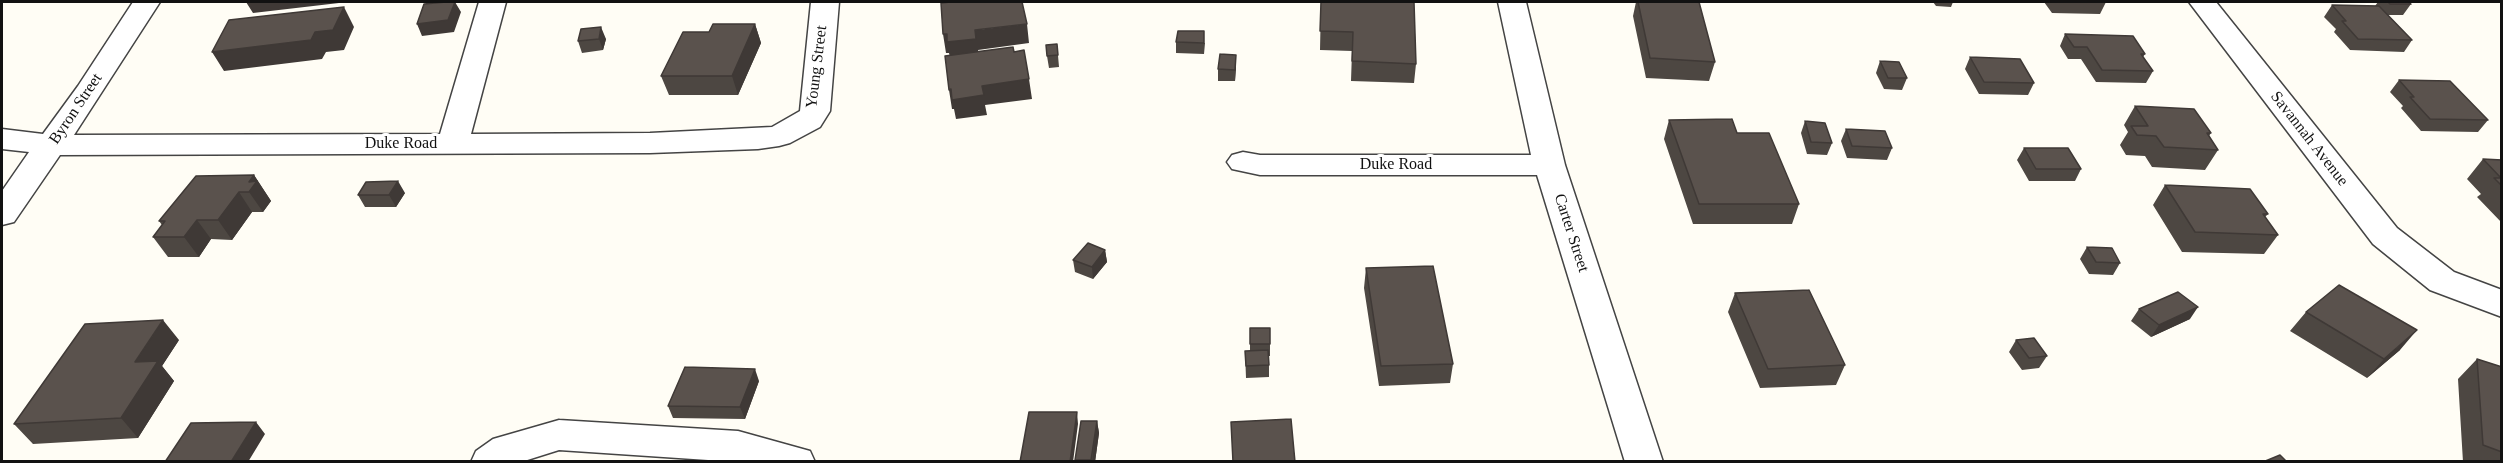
<!DOCTYPE html>
<style>
body{margin:0}
#map{position:relative;width:2503px;height:463px;overflow:hidden;background:#fffdf5;font-family:Georgia,serif}
canvas{display:block}
.frame{position:absolute;inset:0;border:3px solid #111;pointer-events:none}
</style>
<div id="map">
<canvas width="2503" height="463"></canvas>
<div class="frame"></div>
</div>
<script>
const c = document.querySelector('canvas').getContext('2d');
c.lineJoin = 'round';
const toPath = rows => new Path2D(rows.map(r => 'M' + r).join(''));
function strokePath(path, color, width, dash) { c.strokeStyle = color; c.lineWidth = width; c.lineCap = dash ? 'butt' : 'round'; c.setLineDash(dash || []); c.stroke(path); }
function fill(path, color) { c.fillStyle = color; c.fill(path, 'evenodd'); }
function drawText(font, color, halo, rows, align = 'center') {
  c.font = font + ' Georgia,serif'; c.lineWidth = 6; c.setLineDash([]); c.textBaseline = 'middle'; c.strokeStyle = halo; c.fillStyle = color; for (const [text, x, y, turn = 0] of rows) {
    c.save(); c.translate(x, y); c.rotate((+turn || 0) * Math.PI / 180); c.textAlign = isNaN(turn) ? turn : align; if (halo) c.strokeText(text, 0, 0); c.fillText(text, 0, 0); c.restore();
  }
}
const minor = toPath([
 [133,2,160,2,74,135,440,134,479,2,506,2,471,134,650,133,772,127,800,111,811,2,839,2,830,111,820,127,790,143,779,146,758,149,650,153,60,155,14,222,2,225,2,191,29,152,2,149,2,129,43,134,78,86,133,2],
 [1498,2,1526,2,1565,165,1663,462,1625,462,1537,175,1260,175,1232,169,1227,162,1232,155,1243,152,1260,155,1531,155,1498,2],
 [2189,2,2216,2,2397,228,2454,272,2502,290,2502,317,2430,290,2373,244,2189,2],
 [559,420,738,431,810,451,815,462,738,462,559,450,521,462,471,462,476,451,493,439,559,420]
]);
const wall = toPath([
 [1321,2,1416,64,1414,83,1351,81,1352,51,1320,50],
 [1636,2,1699,2,1715,62,1709,81,1646,78,1633,16],
 [1933,2,1953,2,1951,7,1936,6],
 [2044,2,2106,2,2100,14,2052,13],
 [2378,2,2408,2,2411,4,2403,15,2388,15,2412,40,2404,52,2350,50,2334,32,2336,29,2324,17,2332,5,2375,6],
 [755,24,761,43,738,95,669,95,661,76,709,32],
 [581,29,606,39,603,50,582,53,578,41],
 [2065,34,2145,54,2143,57,2153,71,2146,83,2096,82,2081,59,2068,59,2060,46],
 [1176,42,1205,43,1204,54,1176,53],
 [1057,44,1059,67,1049,68,1047,56],
 [1970,57,2034,83,2028,95,1979,94,1965,69],
 [1880,61,1907,78,1902,90,1884,89,1876,73],
 [1236,66,1235,81,1218,81,1218,69],
 [2399,80,2488,120,2478,132,2421,131,2401,108,2403,106,2390,92],
 [2135,106,2211,133,2209,136,2218,150,2205,170,2152,167,2145,156,2126,155,2120,145,2128,132,2124,125],
 [1669,120,1737,133,1799,204,1792,224,1693,224,1664,139],
 [1805,121,1832,143,1827,155,1807,154,1801,133],
 [1846,129,1892,148,1887,160,1847,158,1841,141],
 [2024,148,2081,169,2075,181,2029,181,2017,160],
 [2483,159,2502,160,2502,223,2477,197,2481,194,2467,179],
 [254,175,271,201,263,212,252,212,232,240,211,239,199,257,168,257,153,237,162,225,159,221],
 [2165,185,2268,214,2265,217,2278,235,2264,254,2182,252,2153,205],
 [405,193,396,207,365,207,358,195],
 [2087,247,2120,263,2113,275,2089,274,2080,259],
 [1105,250,1107,262,1093,279,1075,272,1073,260],
 [1366,268,1453,364,1450,383,1379,386,1364,288],
 [1735,293,1845,365,1836,385,1760,388,1728,312],
 [2139,309,2190,319,2151,337,2131,321],
 [2306,312,2400,350,2367,378,2290,331],
 [1250,328,1270,328,1270,356,1269,356,1269,377,1246,378,1245,351,1250,351],
 [179,340,162,366,174,381,138,438,33,444,14,424],
 [2016,340,2047,356,2039,368,2022,370,2009,352],
 [2477,359,2502,367,2502,462,2463,462,2458,379],
 [759,381,745,419,673,418,668,406],
 [1097,421,1099,433,1095,462,1075,462,1075,460]
]);
const shadedWall = toPath([
 [246,2,340,2,339,3,253,13],
 [455,2,461,12,454,32,422,36,417,24],
 [344,7,354,27,344,50,326,52,322,59,224,71,212,52,315,32],
 [755,24,761,43,738,95,732,76],
 [1027,24,1029,43,978,50,979,58,951,62,949,53,946,53,943,34],
 [601,27,606,39,603,50,599,39],
 [1236,55,1236,66,1235,81,1235,70],
 [1029,79,1032,99,985,105,987,115,956,119,954,109,952,109,949,90],
 [254,175,271,201,263,212,249,192,249,182],
 [398,181,405,193,396,207,389,195],
 [239,192,252,212,232,240,218,220],
 [197,220,211,239,199,257,184,237],
 [1105,250,1107,262,1093,279,1092,267],
 [2198,307,2190,319,2151,337,2159,325],
 [163,320,179,340,162,366,174,381,138,438,121,418,135,362],
 [2417,330,2400,350,2367,378,2384,359],
 [755,369,759,381,745,419,740,407],
 [1077,412,1078,424,1073,462,1070,462],
 [1097,421,1099,433,1095,462,1092,462],
 [256,422,265,434,248,462,231,462]
]);
const building = toPath([
 [446,2,455,2,448,20,417,24,424,4,446,2],
 [951,2,1022,2,1027,24,975,30,976,39,947,42,947,34,943,34,941,3,951,2],
 [1321,2,1414,2,1416,64,1352,61,1353,32,1320,31,1321,2],
 [1638,2,1699,2,1715,62,1650,58,1638,2],
 [2388,2,2408,2,2411,4,2390,4,2388,2],
 [2332,5,2379,6,2412,40,2358,39,2342,21,2346,21,2332,5],
 [344,7,333,30,315,32,311,40,212,52,229,20,344,7],
 [713,24,755,24,732,76,661,76,683,32,709,32,713,24],
 [601,27,599,39,578,41,581,29,601,27],
 [1178,31,1204,31,1204,43,1176,42,1178,31],
 [2065,34,2133,36,2145,54,2141,54,2153,71,2102,70,2087,47,2074,47,2065,34],
 [1057,44,1058,55,1047,56,1046,45,1057,44],
 [1013,47,1014,52,1024,50,1029,79,982,86,984,95,952,100,951,89,949,90,945,56,1013,47],
 [1220,54,1236,55,1235,70,1218,69,1220,54],
 [1970,57,2020,59,2034,83,1984,82,1970,57],
 [1880,61,1899,62,1907,78,1888,78,1880,61],
 [2399,80,2450,81,2488,120,2430,119,2410,97,2414,97,2399,80],
 [2135,106,2194,109,2211,133,2207,133,2218,150,2164,147,2156,136,2137,135,2131,126,2148,126,2135,106],
 [1732,119,1737,133,1769,133,1799,204,1699,204,1669,120,1732,119],
 [1805,121,1825,123,1832,143,1811,142,1805,121],
 [1846,129,1885,131,1892,148,1852,146,1846,129],
 [2024,148,2068,148,2081,169,2036,169,2024,148],
 [2483,159,2502,160,2502,186,2494,178,2501,178,2483,159],
 [254,175,249,182,257,181,249,192,239,192,218,220,197,220,184,237,153,237,165,221,159,221,196,176,254,175],
 [398,181,389,195,358,195,366,182,398,181],
 [2165,185,2250,189,2268,214,2263,214,2278,235,2195,232,2165,185],
 [1088,243,1105,250,1092,267,1073,260,1088,243],
 [2087,247,2112,248,2120,263,2096,262,2087,247],
 [1433,266,1453,364,1381,366,1366,268,1433,266],
 [2339,285,2417,330,2384,359,2306,312,2339,285],
 [1809,290,1845,365,1768,369,1735,293,1809,290],
 [2178,292,2198,307,2159,325,2139,309,2178,292],
 [163,320,135,362,158,361,121,418,14,424,85,324,163,320],
 [1250,328,1270,328,1270,344,1250,344,1250,328],
 [2034,338,2047,356,2029,358,2016,340,2034,338],
 [1268,350,1269,365,1246,366,1245,351,1268,350],
 [2477,359,2502,367,2502,452,2483,445,2477,359],
 [685,367,755,369,740,407,668,406,685,367],
 [1029,412,1077,412,1070,462,1020,462,1029,412],
 [1291,419,1295,462,1233,462,1231,422,1291,419],
 [1081,421,1097,421,1091,460,1075,460,1081,421],
 [256,422,231,462,165,462,191,423,256,422],
 [2280,455,2287,462,2263,462,2280,455]
]);
const streetNames = [
 ["Young Street",817,67,-83],
 ["Byron Street",76,109,-56],
 ["Savannah Avenue",2309,139,52],
 ["Duke Road",401,144],
 ["Duke Road",1396,165],
 ["Carter Street",1571,233,72]
];
strokePath(minor, '#444', 3);
fill(minor, '#fff');
fill(wall, '#4d4742');
fill(shadedWall, '#3f3936');
fill(building, '#5a524d');
strokePath(building, '#3f3936', 1.5);
drawText('16px', '#111', '#fff', streetNames);
</script>
